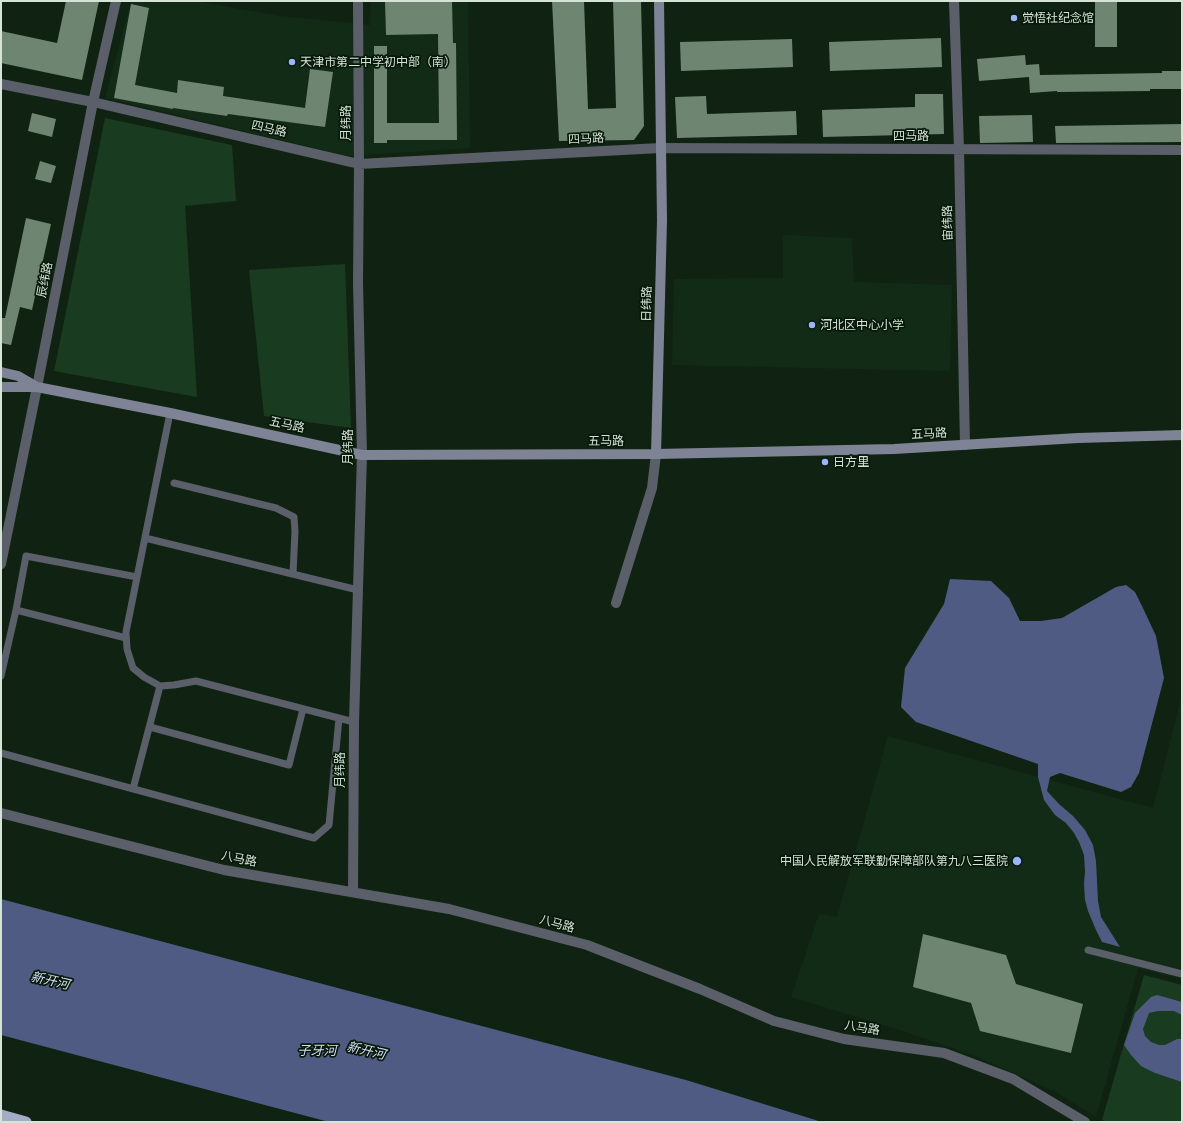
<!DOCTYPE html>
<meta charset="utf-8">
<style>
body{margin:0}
#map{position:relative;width:1183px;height:1123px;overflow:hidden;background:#102313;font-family:Mulish,sans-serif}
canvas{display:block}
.frame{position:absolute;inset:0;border:2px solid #d6e3d7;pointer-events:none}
</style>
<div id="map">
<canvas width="1183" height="1123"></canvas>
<div class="frame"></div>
</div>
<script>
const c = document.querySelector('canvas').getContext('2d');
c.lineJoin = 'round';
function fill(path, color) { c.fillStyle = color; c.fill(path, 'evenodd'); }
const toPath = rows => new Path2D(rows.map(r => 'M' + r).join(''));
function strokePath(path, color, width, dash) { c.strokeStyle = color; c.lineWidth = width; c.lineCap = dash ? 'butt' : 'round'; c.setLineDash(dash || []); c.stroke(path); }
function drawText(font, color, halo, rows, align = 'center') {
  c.font = font + ' Mulish,"Noto Sans SC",sans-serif'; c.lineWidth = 3.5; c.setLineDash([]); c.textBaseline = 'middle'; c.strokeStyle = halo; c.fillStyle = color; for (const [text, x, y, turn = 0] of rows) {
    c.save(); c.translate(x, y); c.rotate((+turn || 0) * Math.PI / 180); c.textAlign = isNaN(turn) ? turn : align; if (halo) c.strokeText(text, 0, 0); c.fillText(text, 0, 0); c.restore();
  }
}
const built = toPath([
 [131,1,195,1,280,16,370,25,371,1,468,1,470,148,349,156,105,98],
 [783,235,852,238,854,282,952,285,950,371,672,365,674,279,783,278],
 [1182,695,1182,979,1138,968,1096,1117,1056,1092,978,1057,900,1030,791,997,819,914,837,917,888,736,1153,808]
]);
const green = toPath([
 [105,118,232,145,236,201,185,206,197,397,54,371],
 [345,264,351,428,264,416,249,270],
 [1144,975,1182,985,1182,1122,1108,1122,1102,1120]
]);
const water = toPath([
 [950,579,991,581,1009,598,1020,621,1041,621,1062,618,1116,587,1126,585,1135,592,1142,606,1156,636,1164,678,1139,773,1131,787,1121,792,1060,773,1050,777,1047,791,1059,804,1073,816,1085,830,1093,845,1096,861,1098,901,1101,917,1120,947,1102,942,1096,930,1088,911,1085,900,1084,884,1085,871,1084,855,1079,842,1074,833,1066,823,1055,815,1044,800,1038,777,1038,764,916,722,901,707,905,668,944,604],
 [1,899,686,1080,822,1122,329,1122,1,1035],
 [1157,995,1182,1002,1182,1015,1174,1011,1158,1011,1149,1013,1143,1029,1145,1036,1151,1042,1159,1045,1165,1045,1177,1039,1182,1039,1182,1082,1155,1073,1141,1066,1131,1055,1124,1045,1135,1013,1151,997]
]);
const building = toPath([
 [66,1,99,1,82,80,1,63,1,31,57,43],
 [385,1,452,1,453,43,456,43,457,140,387,140,387,143,374,143,374,46,387,46,387,123,439,123,438,34,386,35],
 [552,1,584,1,588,109,616,108,613,1,641,1,644,126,634,140,559,141],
 [1095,1,1117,1,1117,47,1095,47],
 [131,4,149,8,135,85,177,93,178,80,224,87,223,96,305,108,310,69,333,72,325,127,228,114,227,116,173,108,173,109,114,98],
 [941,38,942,67,830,71,829,42],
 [792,39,793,67,681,71,680,42],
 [1025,55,1026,65,1039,64,1040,75,1162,73,1162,71,1182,71,1182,89,1150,89,1150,91,1057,92,1057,91,1030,93,1029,77,979,81,977,59],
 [915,94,943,94,944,134,823,137,822,110,915,107],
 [706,96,707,114,796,111,797,135,677,138,675,97],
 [32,113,56,119,52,137,28,131],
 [1032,115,1033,142,980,143,979,116],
 [1182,124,1182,142,1056,143,1055,126],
 [40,161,56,166,51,183,35,179],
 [26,218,51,224,32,310,20,307,11,345,1,343,1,318,5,318],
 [923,934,1006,955,1016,984,1083,1004,1071,1053,980,1031,971,1003,913,987]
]);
const service = toPath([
 [170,413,126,632,127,649,133,668,144,677,160,686,174,685,196,681,354,722],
 [174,483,276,508,294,517,295,531,293,574],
 [145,538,358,590],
 [16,610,26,556,137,577],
 [1,676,16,610,126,638],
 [150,727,289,765,303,709],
 [1,753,314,838,329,825,339,718],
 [133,789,160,686],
 [1088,950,1182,974]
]);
const minor = toPath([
 [37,387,93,102,116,1],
 [616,603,652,488,656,454]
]);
const tertiary = toPath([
 [954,1,959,149,965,445],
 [1,84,93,102,359,164,660,148,1182,150],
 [1,564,37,387],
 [1,813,224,870,449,909,587,945,700,989,774,1021,844,1039,944,1053,1013,1079,1085,1122],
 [353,892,354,722,362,455,358,283,359,164,358,1]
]);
const secondary = toPath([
 [1,372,18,376,37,387],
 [1,387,37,387,170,413,362,455,656,454,894,449,1078,438,1182,435],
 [656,454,662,220,659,1]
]);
const trunk = toPath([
 [1,1115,26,1122]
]);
const markers = [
 [1014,18,4,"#9db4fd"],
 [292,62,4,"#9db4fd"],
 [812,325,4,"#9db4fd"],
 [825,462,4,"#9db4fd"],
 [1017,861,5,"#9db4fd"]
];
const poiNames = [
 ["觉悟社纪念馆",1022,18],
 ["天津市第二中学初中部（南）",300,62],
 ["河北区中心小学",820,325],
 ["日方里",833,462],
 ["中国人民解放军联勤保障部队第九八三医院",1008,861,"right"]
];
const streetNames = [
 ["月纬路",346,123,-90],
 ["四马路",269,129,13],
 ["四马路",911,136],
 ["四马路",586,139,-3],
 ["宙纬路",948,223,-91],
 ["辰纬路",45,280,-79],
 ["日纬路",647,304,-89],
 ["五马路",287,425,12],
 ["五马路",929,434,-3],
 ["五马路",606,441],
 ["月纬路",348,447,-90],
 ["月纬路",340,770,-90],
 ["八马路",239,859,11],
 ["八马路",557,924,15],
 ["八马路",862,1028,9]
];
const waterNames = [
 ["新开河",50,981,13],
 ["子牙河",317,1051],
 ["新开河",366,1051,13]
];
fill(built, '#122b16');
fill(green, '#193b1f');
fill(water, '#4f5b82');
fill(building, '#6e8571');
strokePath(service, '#5b5f6a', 7);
strokePath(minor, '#5b5f6a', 10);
strokePath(tertiary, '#5b5f6a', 10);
strokePath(secondary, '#7e8495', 10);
strokePath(trunk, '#a5adc6', 11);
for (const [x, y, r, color] of markers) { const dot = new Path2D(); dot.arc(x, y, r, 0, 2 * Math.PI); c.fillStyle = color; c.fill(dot); strokePath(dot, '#071a0a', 1.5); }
drawText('12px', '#d6e3d7', '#071a0a', poiNames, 'left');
drawText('12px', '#d6e3d7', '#071a0a', streetNames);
drawText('italic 13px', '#d6dffa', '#071a0a', waterNames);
</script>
